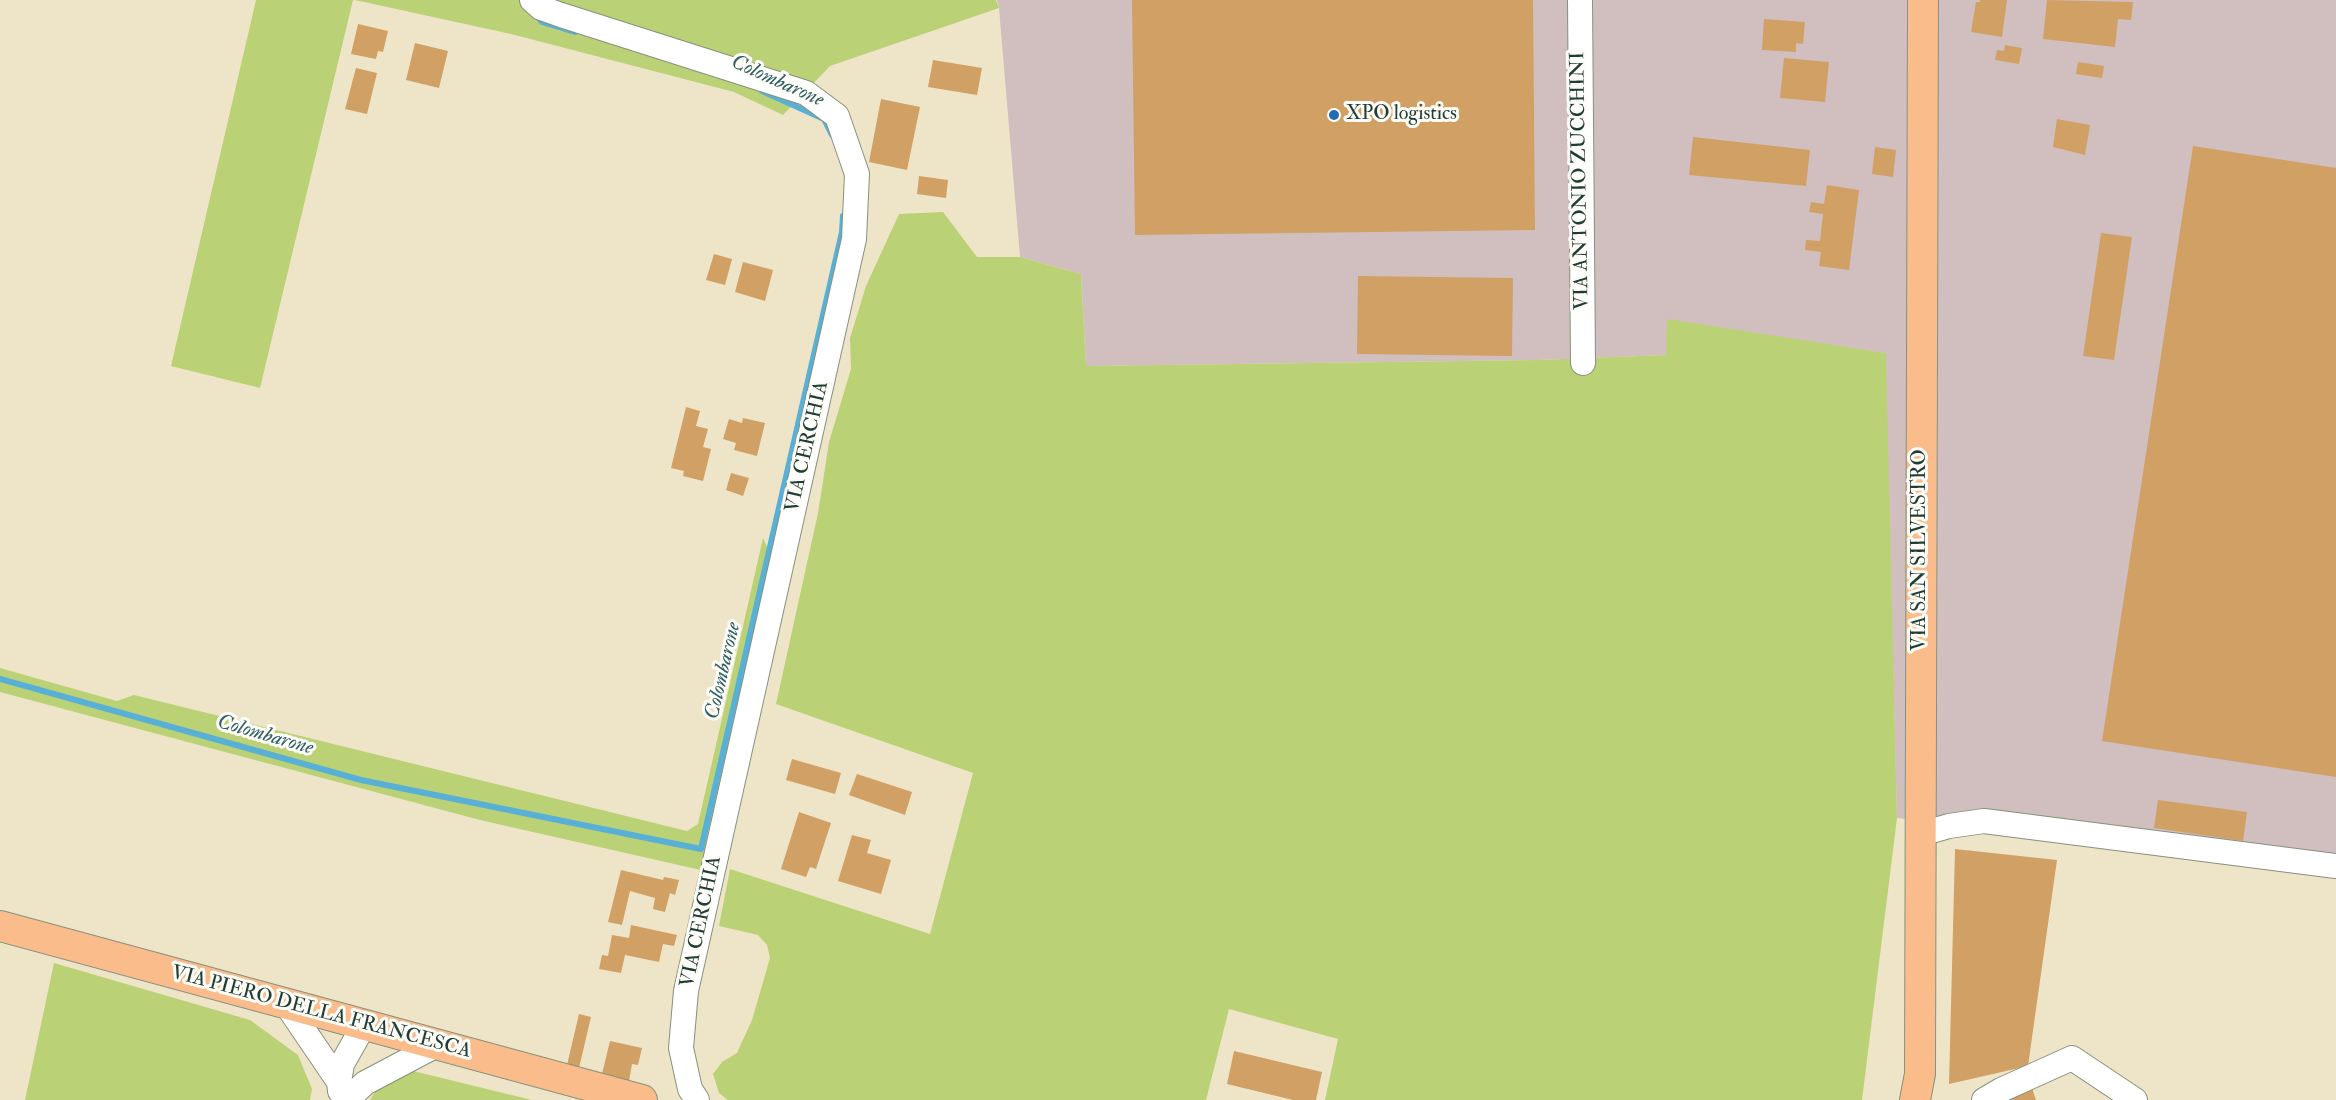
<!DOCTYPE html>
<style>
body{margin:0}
canvas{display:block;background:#eee5c8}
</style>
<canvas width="2336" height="1100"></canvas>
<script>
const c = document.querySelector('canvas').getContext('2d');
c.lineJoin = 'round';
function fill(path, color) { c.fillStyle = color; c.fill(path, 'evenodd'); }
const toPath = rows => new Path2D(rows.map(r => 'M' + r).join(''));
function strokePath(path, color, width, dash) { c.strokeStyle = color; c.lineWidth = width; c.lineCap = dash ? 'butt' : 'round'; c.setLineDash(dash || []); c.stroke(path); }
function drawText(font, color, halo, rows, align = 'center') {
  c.font = font + ' "IM FELL Double Pica",serif'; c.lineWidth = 6; c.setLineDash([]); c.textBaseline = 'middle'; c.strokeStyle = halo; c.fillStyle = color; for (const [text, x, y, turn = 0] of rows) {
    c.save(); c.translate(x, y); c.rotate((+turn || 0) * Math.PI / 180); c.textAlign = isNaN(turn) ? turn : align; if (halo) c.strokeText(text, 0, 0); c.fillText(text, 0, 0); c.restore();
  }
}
const industrial = toPath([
 [997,0,2336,0,2336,864,1897,818,1885,353,1667,320,1667,355,1538,360,1086,366,1081,274,1020,257,999,8]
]);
const green = toPath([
 [256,0,353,0,260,388,171,366],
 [355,0,996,0,999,8,830,66,783,115,734,92,511,34],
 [943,212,977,257,1020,257,1081,274,1086,366,1538,360,1666,355,1667,319,1886,353,1897,818,1862,1100,1325,1100,1338,1039,1229,1009,1206,1100,728,1100,719,1093,713,1074,722,1062,737,1053,752,1020,770,958,767,945,758,935,719,926,730,869,930,934,973,773,776,704,818,513,829,442,851,369,850,338,866,286,899,214],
 [763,538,772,558,705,871,480,820,0,692,0,668,117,701,134,695,687,831,698,824],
 [54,963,250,1020,298,1055,312,1089,310,1100,25,1100],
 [409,1070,532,1100,370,1100,376,1090]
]);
const stream = toPath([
 [536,15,542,22,575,32],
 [762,91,824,119,832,135],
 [0,679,361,780,701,849,842,232,843,216]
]);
const building = toPath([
 [1132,0,1533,0,1535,230,1135,235],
 [1980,0,2007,0,2002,37,1971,32,1976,2,1980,2],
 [2047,0,2133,2,2131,20,2118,19,2115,47,2043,39],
 [1764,19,1805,22,1803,44,1796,43,1796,52,1762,50],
 [358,24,388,31,383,52,378,51,376,59,351,54],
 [415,43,448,51,439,88,406,80],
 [2005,45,2022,48,2019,64,1995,60,1997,50,2004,51],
 [1784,58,1829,62,1825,102,1780,98],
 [933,60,982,68,977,95,928,87],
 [2078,62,2104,66,2102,78,2076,74],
 [356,68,377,73,367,114,345,109],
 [881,99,920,107,907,170,869,162],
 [2057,119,2090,125,2085,155,2053,147],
 [1693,137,1810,150,1806,186,1689,175],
 [2193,146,2336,168,2336,777,2102,741],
 [1875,147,1896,150,1893,177,1872,174],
 [919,176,948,180,946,198,917,194],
 [1827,185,1859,190,1849,270,1819,266,1821,252,1805,250,1806,240,1820,241,1823,214,1809,212,1811,202,1824,204],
 [2101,233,2132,237,2114,360,2083,356],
 [714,254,732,259,725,285,706,280],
 [743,262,773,270,765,301,735,292],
 [1358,276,1513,278,1512,356,1357,354],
 [686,407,700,411,696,426,708,429,703,447,711,449,703,481,683,476,684,471,671,468],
 [743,418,765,423,757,456,734,450,736,443,723,439,729,419,742,423],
 [731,473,749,478,743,496,726,490],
 [792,759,841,773,835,794,786,780],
 [857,774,912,792,905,815,849,795],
 [2158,800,2247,812,2243,841,2154,828],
 [799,812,831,823,816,869,810,867,806,877,781,869],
 [852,835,871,840,867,853,891,860,881,894,838,881],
 [1955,849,2057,860,2028,1066,1949,1084],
 [621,870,663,880,664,877,679,880,675,895,670,893,665,912,653,909,655,898,630,891,622,925,608,922],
 [631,925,677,935,674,946,663,944,659,962,625,955,621,973,599,969,602,955,608,956,612,935,629,938],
 [579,1014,591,1017,579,1068,567,1065],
 [610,1041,642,1048,638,1065,632,1064,629,1081,602,1074],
 [1234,1051,1322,1072,1316,1100,1293,1100,1227,1084],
 [2032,1088,2036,1100,2008,1100]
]);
const minor = toPath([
 [532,0,541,8,561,15,806,93,837,116,857,174,854,239,686,991,681,1048,690,1089,697,1100],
 [1580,0,1583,363],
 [1921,834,1949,826,1984,821,2336,866],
 [286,1004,339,1082],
 [340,1091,339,1082,342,1064,364,1025],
 [347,1100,365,1083,437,1045],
 [1984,1100,2001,1090,2072,1058,2135,1100]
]);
const major = toPath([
 [0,926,642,1100],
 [1915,1100,1920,1074,1923,0]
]);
const markers = [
 [1334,115,6,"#1f6fb2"]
];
const poiNames = [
 ["XPO logistics",1346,115]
];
const streetNames = [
 ["VIA ANTONIO ZUCCHINI",1581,181,-91],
 ["VIA CERCHIA",808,447,-77],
 ["VIA SAN SILVESTRO",1921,550,-90],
 ["VIA CERCHIA",702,922,-78],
 ["VIA PIERO DELLA FRANCESCA",321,1013,15]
];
const waterNames = [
 ["Colombarone",777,82,24],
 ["Colombarone",724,671,-77],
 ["Colombarone",265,736,16]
];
fill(industrial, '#d1bfbf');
fill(green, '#bbd175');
strokePath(stream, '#59b0d6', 6);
fill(building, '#d0a065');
strokePath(minor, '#86917e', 26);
strokePath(major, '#86917e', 32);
strokePath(minor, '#fff', 24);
strokePath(major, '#f9bc8a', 30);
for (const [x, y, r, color] of markers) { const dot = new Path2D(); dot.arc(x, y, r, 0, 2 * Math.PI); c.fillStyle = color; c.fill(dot); strokePath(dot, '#fdfcf7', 2); }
drawText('20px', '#1f3d34', '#fdfcf7', poiNames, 'left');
drawText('20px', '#1f3d34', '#fdfcf7', streetNames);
drawText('italic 21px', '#306065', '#fdfcf7', waterNames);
</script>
